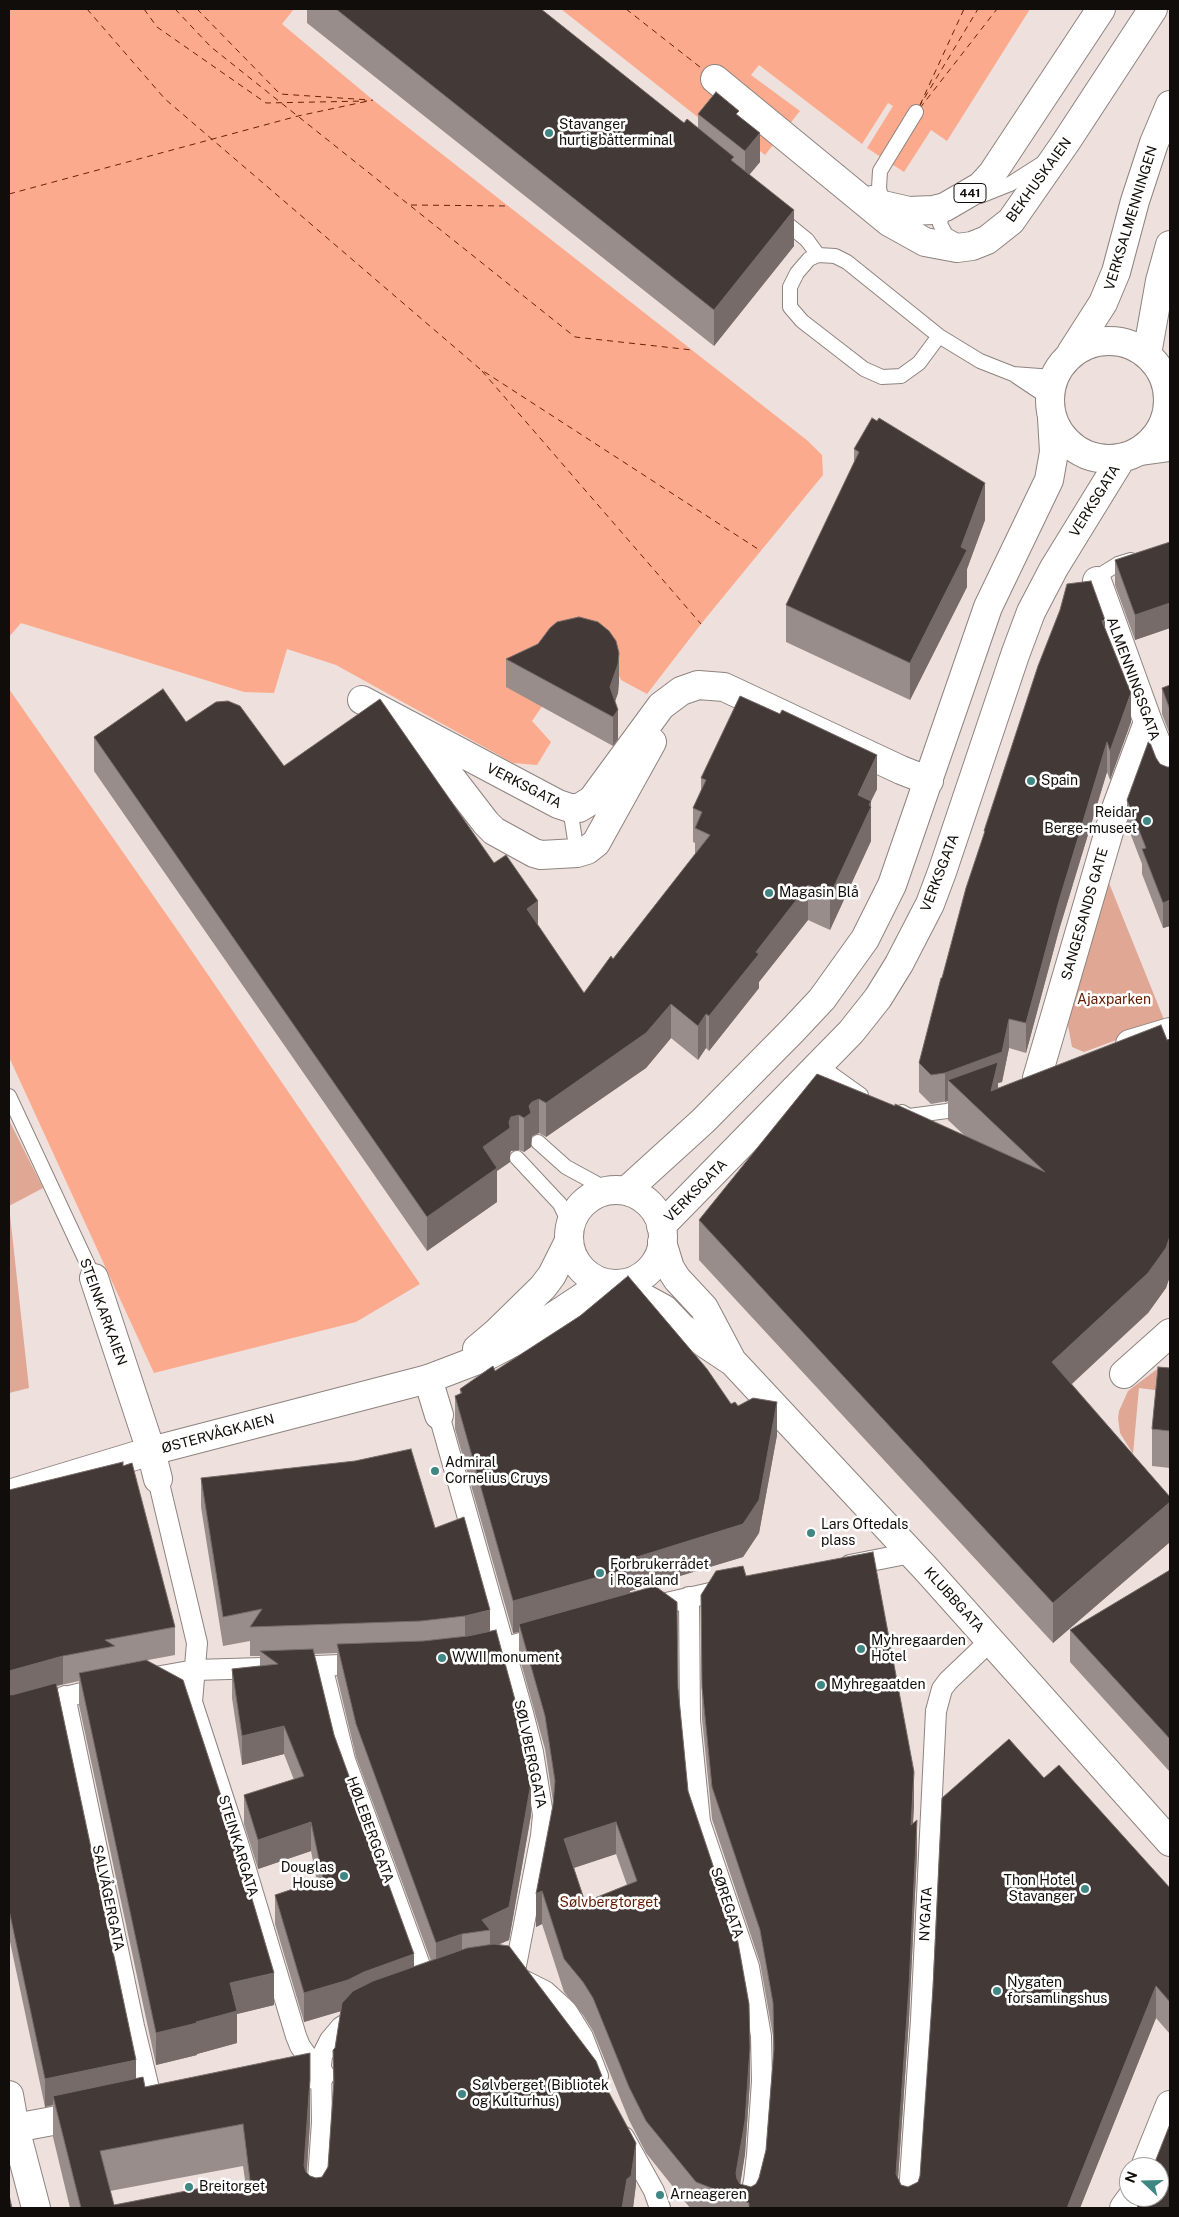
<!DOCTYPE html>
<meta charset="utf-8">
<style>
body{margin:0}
#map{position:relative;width:1179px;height:2217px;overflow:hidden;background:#eee1dd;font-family:"Public Sans",sans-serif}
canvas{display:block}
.frame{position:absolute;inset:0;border:10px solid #110d0b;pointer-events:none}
.north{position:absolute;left:1119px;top:2157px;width:50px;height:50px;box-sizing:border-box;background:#fff;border:1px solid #a09e9d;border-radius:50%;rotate:291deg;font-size:14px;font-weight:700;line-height:20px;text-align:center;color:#110d0b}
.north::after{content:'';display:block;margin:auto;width:18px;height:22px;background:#3f8782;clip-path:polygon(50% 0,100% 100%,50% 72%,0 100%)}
</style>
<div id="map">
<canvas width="1179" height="2217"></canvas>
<div class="frame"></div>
<div class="north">N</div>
</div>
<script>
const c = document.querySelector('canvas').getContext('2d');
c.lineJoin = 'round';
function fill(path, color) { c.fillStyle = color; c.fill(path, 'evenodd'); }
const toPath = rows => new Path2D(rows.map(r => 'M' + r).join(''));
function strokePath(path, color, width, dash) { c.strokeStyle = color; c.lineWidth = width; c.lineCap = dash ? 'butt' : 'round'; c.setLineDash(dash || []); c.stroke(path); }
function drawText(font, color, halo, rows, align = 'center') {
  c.font = font + ' "Public Sans",sans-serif'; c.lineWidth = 5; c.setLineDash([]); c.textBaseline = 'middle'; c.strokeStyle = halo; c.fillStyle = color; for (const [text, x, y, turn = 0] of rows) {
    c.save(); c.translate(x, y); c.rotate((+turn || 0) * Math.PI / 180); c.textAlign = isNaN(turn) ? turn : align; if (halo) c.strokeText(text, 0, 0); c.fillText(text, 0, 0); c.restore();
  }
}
const green = toPath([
 [1101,880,1109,883,1165,1022,1084,1052,1072,1047,1068,1025],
 [9,1120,43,1188,9,1206,29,1388,9,1393],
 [1160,1367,1170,1368,1170,1382,1163,1391,1139,1388,1133,1454,1120,1433,1118,1418,1119,1411,1128,1391]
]);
const water = toPath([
 [9,9,294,9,282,24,373,100,808,441,822,455,823,475,701,624,647,694,621,680,613,661,543,705,532,721,551,742,537,765,513,763,336,665,287,649,274,693,244,692,21,623,9,637],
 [561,9,1030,9,947,141,931,130,904,172,867,148,893,106,888,103,862,144,759,65,751,75,800,111,765,155,717,117,709,126],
 [9,689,178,931,420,1284,356,1322,154,1373,9,1057]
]);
const ferry = toPath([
 [87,9,165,99,480,369,761,551],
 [144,9,157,27,266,103,367,101],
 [175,9,211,47,575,337,692,350],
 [197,9,280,94,370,100],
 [626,9,705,71],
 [920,105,964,9],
 [919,107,978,9],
 [920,108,997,9],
 [9,194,298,116,373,100],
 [411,205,510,206],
 [482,371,701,624]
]);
const service = toPath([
 [980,196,1010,184,1043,163],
 [883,205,879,188,880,171,916,112],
 [948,207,942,213,940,224,946,235,957,241],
 [780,218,807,240,818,255],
 [818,255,835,256,847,262,939,336,919,363,901,376,882,377,864,369,802,321,790,307,790,287,797,273,809,259,818,255],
 [939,336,980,361,1013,374,1053,377],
 [1016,376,1049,398],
 [1097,581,1105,572,1118,564,1131,560],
 [570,808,577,853],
 [819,1065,861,1095],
 [9,1096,94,1278],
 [902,1112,909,1116,947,1111,963,1106],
 [538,1142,566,1167,610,1191],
 [517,1158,560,1204,570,1225]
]);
const pedestrian = toPath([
 [439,1415,523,1713,533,1752,543,1815,541,1836,514,1976],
 [158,1479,197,1643,192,1702,237,1840,296,2036,300,2046,320,2075],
 [850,1565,911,1553],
 [689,1597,690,1720,700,1822,749,1967,761,2036,762,2081,757,2155,754,2181,748,2208],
 [649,1607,728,1589],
 [475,1655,544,1637],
 [322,1666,345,1760,429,1990],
 [291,1667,365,1664],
 [144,1679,195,1670,262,1668],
 [65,1696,134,2026,152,2101],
 [9,1711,106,1687],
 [517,1977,545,1991,567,2011,583,2037,598,2076],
 [624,2137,654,2191,660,2208],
 [316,2208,322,2122,321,2065,322,2056,330,2040,341,2027,361,2015],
 [908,2208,921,2020,936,1711,942,1689,948,1681,990,1641]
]);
const minor = toPath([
 [1097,581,1148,722,1170,777],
 [1130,1044,1170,1032],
 [1037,1078,1115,811,1148,722],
 [94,1278,151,1451,158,1479],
 [1124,1374,1170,1333],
 [428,1379,439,1415],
 [274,2075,294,2073,320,2075],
 [9,2095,15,2128,36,2208],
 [15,2128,90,2114],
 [1145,2167,1170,2105],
 [1124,2208,1132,2197]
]);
const tertiary = toPath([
 [1165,379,1170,382],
 [1141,451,1170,447],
 [662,1242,670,1268,677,1279,704,1308,731,1359],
 [620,1285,664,1309,682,1328,733,1362,928,1571,1170,1842],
 [477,1349,496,1333,543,1287,552,1275,569,1241],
 [9,1494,151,1451,428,1379,483,1358,521,1338,589,1293,614,1284]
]);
const secondary = toPath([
 '1050 400a59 59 0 1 1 118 0a59 59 0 1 1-118 0Z',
 [1071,353,1103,303,1116,272,1135,201,1154,143,1170,105],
 [1147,354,1160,281,1170,245],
 [362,700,558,804,570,808,579,808,592,800,661,706,681,691,698,685,724,687,901,770,929,781],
 [419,736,486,823,494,831,534,853,541,855,577,853,587,850,596,843,652,742],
 '569 1237a47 47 0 1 1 94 0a47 47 0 1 1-94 0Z',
 [626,1191,703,1121,792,1031,822,999,865,939,892,885,988,607,1049,480,1054,452,1052,418],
 [661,1226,851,1032,878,998,899,964,930,904,942,872,1015,655,1031,612,1054,568,1121,459]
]);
const primary = toPath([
 [715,79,889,222,925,242,957,248,972,246,987,240,1011,221,1066,142,1153,9],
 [872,200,883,205,909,211,933,210,945,207,981,186,992,174,1101,9]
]);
const wall = toPath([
 [307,9,541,9,684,123,698,128,698,114,739,116,760,162,749,175,794,246,714,346,307,23],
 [854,449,985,520,967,569,967,587,910,700,786,642,786,605,854,463],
 [1170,542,1170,628,1135,640,1115,585,1115,560],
 [1105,629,1131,722,1110,780,1107,772,1059,930,1026,1053,1009,1048,1002,1082,998,1083,998,1089,1170,1039,1170,1276,1166,1288,1148,1313,1072,1384,1170,1497,1170,1542,1053,1643,699,1260,699,1220,964,1135,948,1120,948,1101,931,1104,919,1092,919,1063,942,978,984,836,984,831],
 [506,659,619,681,618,693,615,701,618,739,613,746,506,687],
 [1170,685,1170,735,1162,714,1162,688],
 [186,722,284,766,538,925,584,993,613,959,695,854,695,843,693,842,693,808,701,791,701,778,877,789,871,801,871,841,830,930,808,920,759,982,759,988,709,1051,706,1048,698,1060,671,1038,646,1068,546,1137,539,1133,532,1136,531,1147,524,1152,519,1150,511,1151,510,1154,510,1162,497,1171,497,1202,427,1251,94,771,94,737],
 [1156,758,1160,764,1167,767,1170,767,1170,926,1163,928,1142,874,1142,864,1127,825,1127,800],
 [1170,1368,1170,1468,1152,1466,1152,1429],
 [495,1371,731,1404,738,1406,777,1435,759,1533,743,1557,630,1591,630,1593,678,1688,688,1791,750,2081,745,2154,740,2184,751,2187,756,2184,759,2178,766,2150,773,2056,773,2036,760,1963,712,1819,702,1719,701,1595,746,1576,914,1805,913,1823,917,1853,909,2019,898,2179,901,2185,908,2187,918,2182,920,2176,1044,1778,1170,1888,1170,2034,1156,2018,1080,2208,690,2208,646,2153,629,2120,593,2031,583,2015,564,1992,542,1924,536,1927,553,1802,545,1749,519,1656,519,1632,513,1633,455,1429,455,1396,460,1394,460,1389],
 [616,1854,627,1885,585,1902,574,1868],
 [123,1466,175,1627,175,1655,148,1660,274,2005,237,2014,237,2043,197,2054,197,2055,156,2065,79,1705,79,1681,57,1686,136,2079,145,2087,310,2122,307,2173,310,2176,316,2178,322,2177,328,2167,333,2089,333,2050,335,2048,341,2011,304,2022,275,1924,275,1895,317,1881,311,1851,258,1869,244,1824,244,1795,294,1780,284,1754,242,1765,232,1698,232,1669,260,1666,260,1656,250,1656,250,1641,223,1646,201,1507,201,1478,435,1528,490,1631,531,1815,509,1940,498,1945,636,2184,633,2208,70,2208,53,2137,53,2105,45,2107,9,1937,9,1490],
 [337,1653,337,1677,356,1757,431,1961,414,1967,334,1735,314,1654],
 [243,2166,246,2187,114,2205,110,2191],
 [1170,1570,1170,1772,1070,1662,1070,1630]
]);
const shadedWall = toPath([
 [760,133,760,162,745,180,745,151],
 [794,210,794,246,714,346,714,310],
 [985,483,985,520,967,569,967,587,910,700,910,663,961,547],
 [1170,603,1170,628,1135,640,1135,615],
 [1105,620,1105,649,1102,621],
 [619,653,619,681,618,693,610,716,610,687],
 [1131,693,1131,722,1110,780,1110,751],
 [618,710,618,739,613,746,613,717],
 [1107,742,1107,772,1059,930,1026,1053,1026,1023,1059,901],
 [877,755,877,789,871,801,871,841,830,930,830,895,858,795],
 [808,885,808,920,759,982,759,988,709,1051,709,1016,756,952],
 [1170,900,1170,926,1163,928,1163,903],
 [538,901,538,936,527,909],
 [671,1004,671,1038,646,1068,546,1137,546,1103],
 [706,1014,706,1048,698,1060,698,1026],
 [1009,1019,1009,1048,1002,1082,998,1083,998,1102,991,1091,948,1080,948,1101,945,1102,945,1073],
 [539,1099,539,1133,532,1136,531,1147,524,1152,524,1118,532,1102],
 [519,1115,519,1150,511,1151,510,1154,510,1162,497,1171,497,1202,427,1251,427,1217,483,1147,509,1122,511,1117],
 [1170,1236,1170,1276,1166,1288,1148,1313,1052,1402,1052,1362],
 [777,1402,777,1435,759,1533,743,1557,630,1591,630,1601,519,1624,519,1632,513,1633,513,1601,621,1562],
 [1170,1502,1170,1542,1053,1643,1053,1603],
 [490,1610,490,1639,465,1645,465,1616],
 [63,1656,63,1684,9,1699,9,1671],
 [284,1726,284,1754,242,1765,242,1736],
 [914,1772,914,1805,911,1858,911,1825],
 [531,1783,531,1815,509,1940,490,1948,490,1930,482,1920],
 [917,1820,917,1853,909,2019,896,2207,896,2174],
 [311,1822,311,1851,258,1869,258,1840],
 [616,1822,616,1854,564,1871,564,1839],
 [542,1891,542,1924,536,1927,536,1894],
 [462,1934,462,1966,436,1975,436,1943],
 [414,1954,414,1983,348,2009,304,2022,304,1993],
 [274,1973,274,2005,237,2014,237,2043,197,2054,197,2055,156,2065,156,2033,230,1983],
 [1156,1986,1156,2018,1080,2208,1067,2208],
 [750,2048,750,2081,745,2154,738,2198,736,2173],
 [136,2060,136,2088,53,2096,53,2105,45,2107,45,2079],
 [310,2080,310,2122,304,2208,304,2166],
 [636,2143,636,2184,633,2208,622,2208,627,2179]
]);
const building = toPath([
 [336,9,541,9,684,123,687,119,734,157,731,160,794,210,714,310,336,9],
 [716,92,739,111,736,114,760,133,745,151,698,114,716,92],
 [872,418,877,421,879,418,985,483,961,547,967,550,910,663,786,605,859,452,854,449,872,418],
 [1170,542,1170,603,1135,615,1115,560,1170,542],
 [1091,581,1105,620,1102,621,1131,693,1110,751,1107,742,1059,901,1026,1023,1009,1019,1002,1052,945,1073,931,1075,919,1063,941,978,942,978,966,888,985,831,984,831,1038,666,1060,610,1067,584,1091,581],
 [579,617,598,622,609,631,616,641,619,653,618,664,610,687,618,710,613,717,506,659,538,644,550,628,557,622,579,617],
 [1170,685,1170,710,1162,688,1170,685],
 [163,689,186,722,216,702,228,701,240,706,284,766,380,699,494,863,506,855,538,901,527,909,584,993,611,956,613,959,710,835,695,828,702,812,693,808,706,780,701,778,740,696,780,714,782,710,877,755,858,795,871,801,869,805,871,807,830,895,808,885,756,952,759,954,709,1016,706,1014,698,1026,671,1004,646,1033,546,1103,539,1099,532,1102,529,1106,531,1113,524,1118,519,1115,511,1117,509,1122,510,1128,483,1147,497,1168,427,1217,94,737,163,689],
 [1149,740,1156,758,1160,764,1167,767,1170,767,1170,900,1163,903,1142,849,1146,848,1127,800,1149,740],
 [1161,1025,1167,1040,1170,1039,1170,1236,1166,1248,1148,1273,1052,1362,1170,1497,1170,1502,1053,1603,699,1220,817,1074,895,1106,895,1104,1045,1172,948,1080,998,1062,991,1091,1161,1025],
 [628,1276,707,1369,731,1404,735,1402,738,1406,753,1398,777,1402,759,1500,743,1524,621,1562,630,1568,513,1601,455,1396,462,1393,460,1389,493,1366,495,1371,580,1316,628,1276],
 [1158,1367,1170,1368,1170,1431,1152,1429,1158,1367],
 [411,1449,435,1528,464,1517,490,1610,465,1616,421,1621,250,1627,262,1609,223,1617,201,1478,355,1461,411,1449],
 [123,1462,123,1466,132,1463,175,1627,105,1640,115,1646,63,1656,9,1671,9,1490,123,1462],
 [873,1552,914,1772,911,1825,917,1820,909,1986,896,2174,901,2185,908,2187,918,2182,920,2176,933,1988,942,1798,1009,1739,1044,1778,1059,1765,1170,1888,1170,2002,1156,1986,1067,2208,749,2208,749,2203,696,2182,646,2121,629,2087,593,1998,583,1982,564,1959,542,1891,536,1894,553,1805,555,1781,545,1716,519,1624,655,1586,677,1602,678,1688,688,1791,737,1937,749,2004,750,2048,745,2121,736,2173,737,2179,740,2184,751,2187,756,2184,759,2178,766,2150,774,2049,773,2003,760,1930,712,1787,702,1687,701,1595,716,1571,743,1566,746,1576,873,1552],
 [616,1822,637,1881,585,1902,564,1839,616,1822],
 [1170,1570,1170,1739,1070,1630,1170,1570],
 [496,1630,521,1722,531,1783,509,1907,482,1920,490,1930,462,1934,436,1943,356,1724,337,1644,423,1641,468,1636,496,1630],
 [313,1649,334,1735,414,1954,364,1972,348,1980,304,1993,275,1895,323,1879,311,1822,258,1840,244,1795,304,1776,284,1726,242,1736,232,1669,278,1664,260,1651,313,1649],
 [146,1660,183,1680,226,1811,274,1973,230,1983,237,2011,196,2022,197,2023,156,2033,79,1673,146,1660],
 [56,1683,136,2060,45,2079,9,1910,9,1694,12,1695,56,1683],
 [494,1944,509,1946,596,2061,607,2089,636,2143,631,2176,627,2179,622,2208,81,2208,53,2096,143,2077,145,2087,310,2053,310,2080,304,2166,306,2172,310,2176,316,2178,322,2177,328,2167,334,2081,333,2050,335,2048,342,2003,353,1991,373,1981,467,1948,494,1944],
 [243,2124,251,2188,217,2185,114,2205,100,2151,243,2124],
 [1170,2124,1170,2208,1137,2208,1141,2197,1159,2197,1159,2167,1153,2167,1170,2124],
 [9,2195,12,2208,9,2208,9,2195]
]);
const markers = [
 [549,133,5,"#3f8782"],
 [1031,781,5,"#3f8782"],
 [1147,821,5,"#3f8782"],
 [769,893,5,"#3f8782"],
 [435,1471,5,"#3f8782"],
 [811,1533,5,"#3f8782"],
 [600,1573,5,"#3f8782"],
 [861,1649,5,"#3f8782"],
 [442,1658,5,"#3f8782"],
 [821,1685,5,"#3f8782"],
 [344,1876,5,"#3f8782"],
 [1085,1889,5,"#3f8782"],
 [997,1991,5,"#3f8782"],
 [462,2094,5,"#3f8782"],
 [189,2187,5,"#3f8782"],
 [660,2195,5,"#3f8782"]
];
const shields = [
 [970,193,32]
];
const shieldNames = [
 ["441",970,193]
];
const poiNames = [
 ["Stavanger",559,125],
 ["hurtigbåtterminal",559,141],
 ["Spain",1041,781],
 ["Reidar",1137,813,"right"],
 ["Berge-museet",1137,829,"right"],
 ["Magasin Blå",779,893],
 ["Admiral",445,1463],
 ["Cornelius Cruys",445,1479],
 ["Lars Oftedals",821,1525],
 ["plass",821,1541],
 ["Forbrukerrådet",610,1565],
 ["i Rogaland",610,1581],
 ["Myhregaarden",871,1641],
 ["Hotel",871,1657],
 ["WWII monument",452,1658],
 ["Myhregaatden",831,1685],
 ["Douglas",334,1868,"right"],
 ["House",334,1884,"right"],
 ["Thon Hotel",1075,1881,"right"],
 ["Stavanger",1075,1897,"right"],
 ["Nygaten",1007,1983],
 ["forsamlingshus",1007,1999],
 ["Sølvberget (Bibliotek",472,2086],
 ["og Kulturhus)",472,2102],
 ["Breitorget",199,2187],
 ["Arneageren",670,2195]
];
const streetNames = [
 ["BEKHUSKAIEN",1039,180,-54],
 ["VERKSALMENNINGEN",1131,218,-73],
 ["VERKSGATA",1095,501,-58],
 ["ALMENNINGSGATA",1133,679,70],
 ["VERKSGATA",524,786,27],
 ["VERKSGATA",940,873,-69],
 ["SANGESANDS GATE",1085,914,-74],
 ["VERKSGATA",696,1191,-45],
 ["STEINKARKAIEN",103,1312,70],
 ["ØSTERVÅGKAIEN",218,1434,-15],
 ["KLUBBGATA",954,1600,48],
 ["SØLVBERGGATA",530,1754,78],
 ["HØLEBERGGATA",370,1830,70],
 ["STEINKARGATA",238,1846,73],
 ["SALVÅGERGATA",108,1898,78],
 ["SØREGATA",727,1903,71],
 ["NYGATA",926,1914,-87]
];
const parkNames = [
 ["Ajaxparken",1114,1000],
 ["Sølvbergtorget",609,1903]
];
fill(green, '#dfa794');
fill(water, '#fbaa8e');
strokePath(ferry, '#682205', 1, [6, 5]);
strokePath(service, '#8e837f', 16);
strokePath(pedestrian, '#8e837f', 22);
strokePath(minor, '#8e837f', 30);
strokePath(tertiary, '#8e837f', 30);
strokePath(secondary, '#8e837f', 30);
strokePath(primary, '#8e837f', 30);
strokePath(service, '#fff', 14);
strokePath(pedestrian, '#fff', 20);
strokePath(minor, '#fff', 28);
strokePath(tertiary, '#fff', 28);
strokePath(secondary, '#fff', 28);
strokePath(primary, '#fff', 28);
fill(wall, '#988d8a');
fill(shadedWall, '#766b68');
fill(building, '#433936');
strokePath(building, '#766b68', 1);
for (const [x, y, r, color] of markers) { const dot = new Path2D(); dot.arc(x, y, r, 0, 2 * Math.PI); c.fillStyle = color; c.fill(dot); strokePath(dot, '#fff', 2); }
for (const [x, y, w] of shields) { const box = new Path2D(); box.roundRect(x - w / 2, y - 9.5, w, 19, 4); c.fillStyle = '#fff'; c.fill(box); strokePath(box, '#110d0b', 1); }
drawText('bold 12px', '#110d0b', null, shieldNames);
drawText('14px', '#110d0b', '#fff', poiNames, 'left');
drawText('14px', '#110d0b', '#fff', streetNames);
drawText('14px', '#611b00', '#fff', parkNames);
</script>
